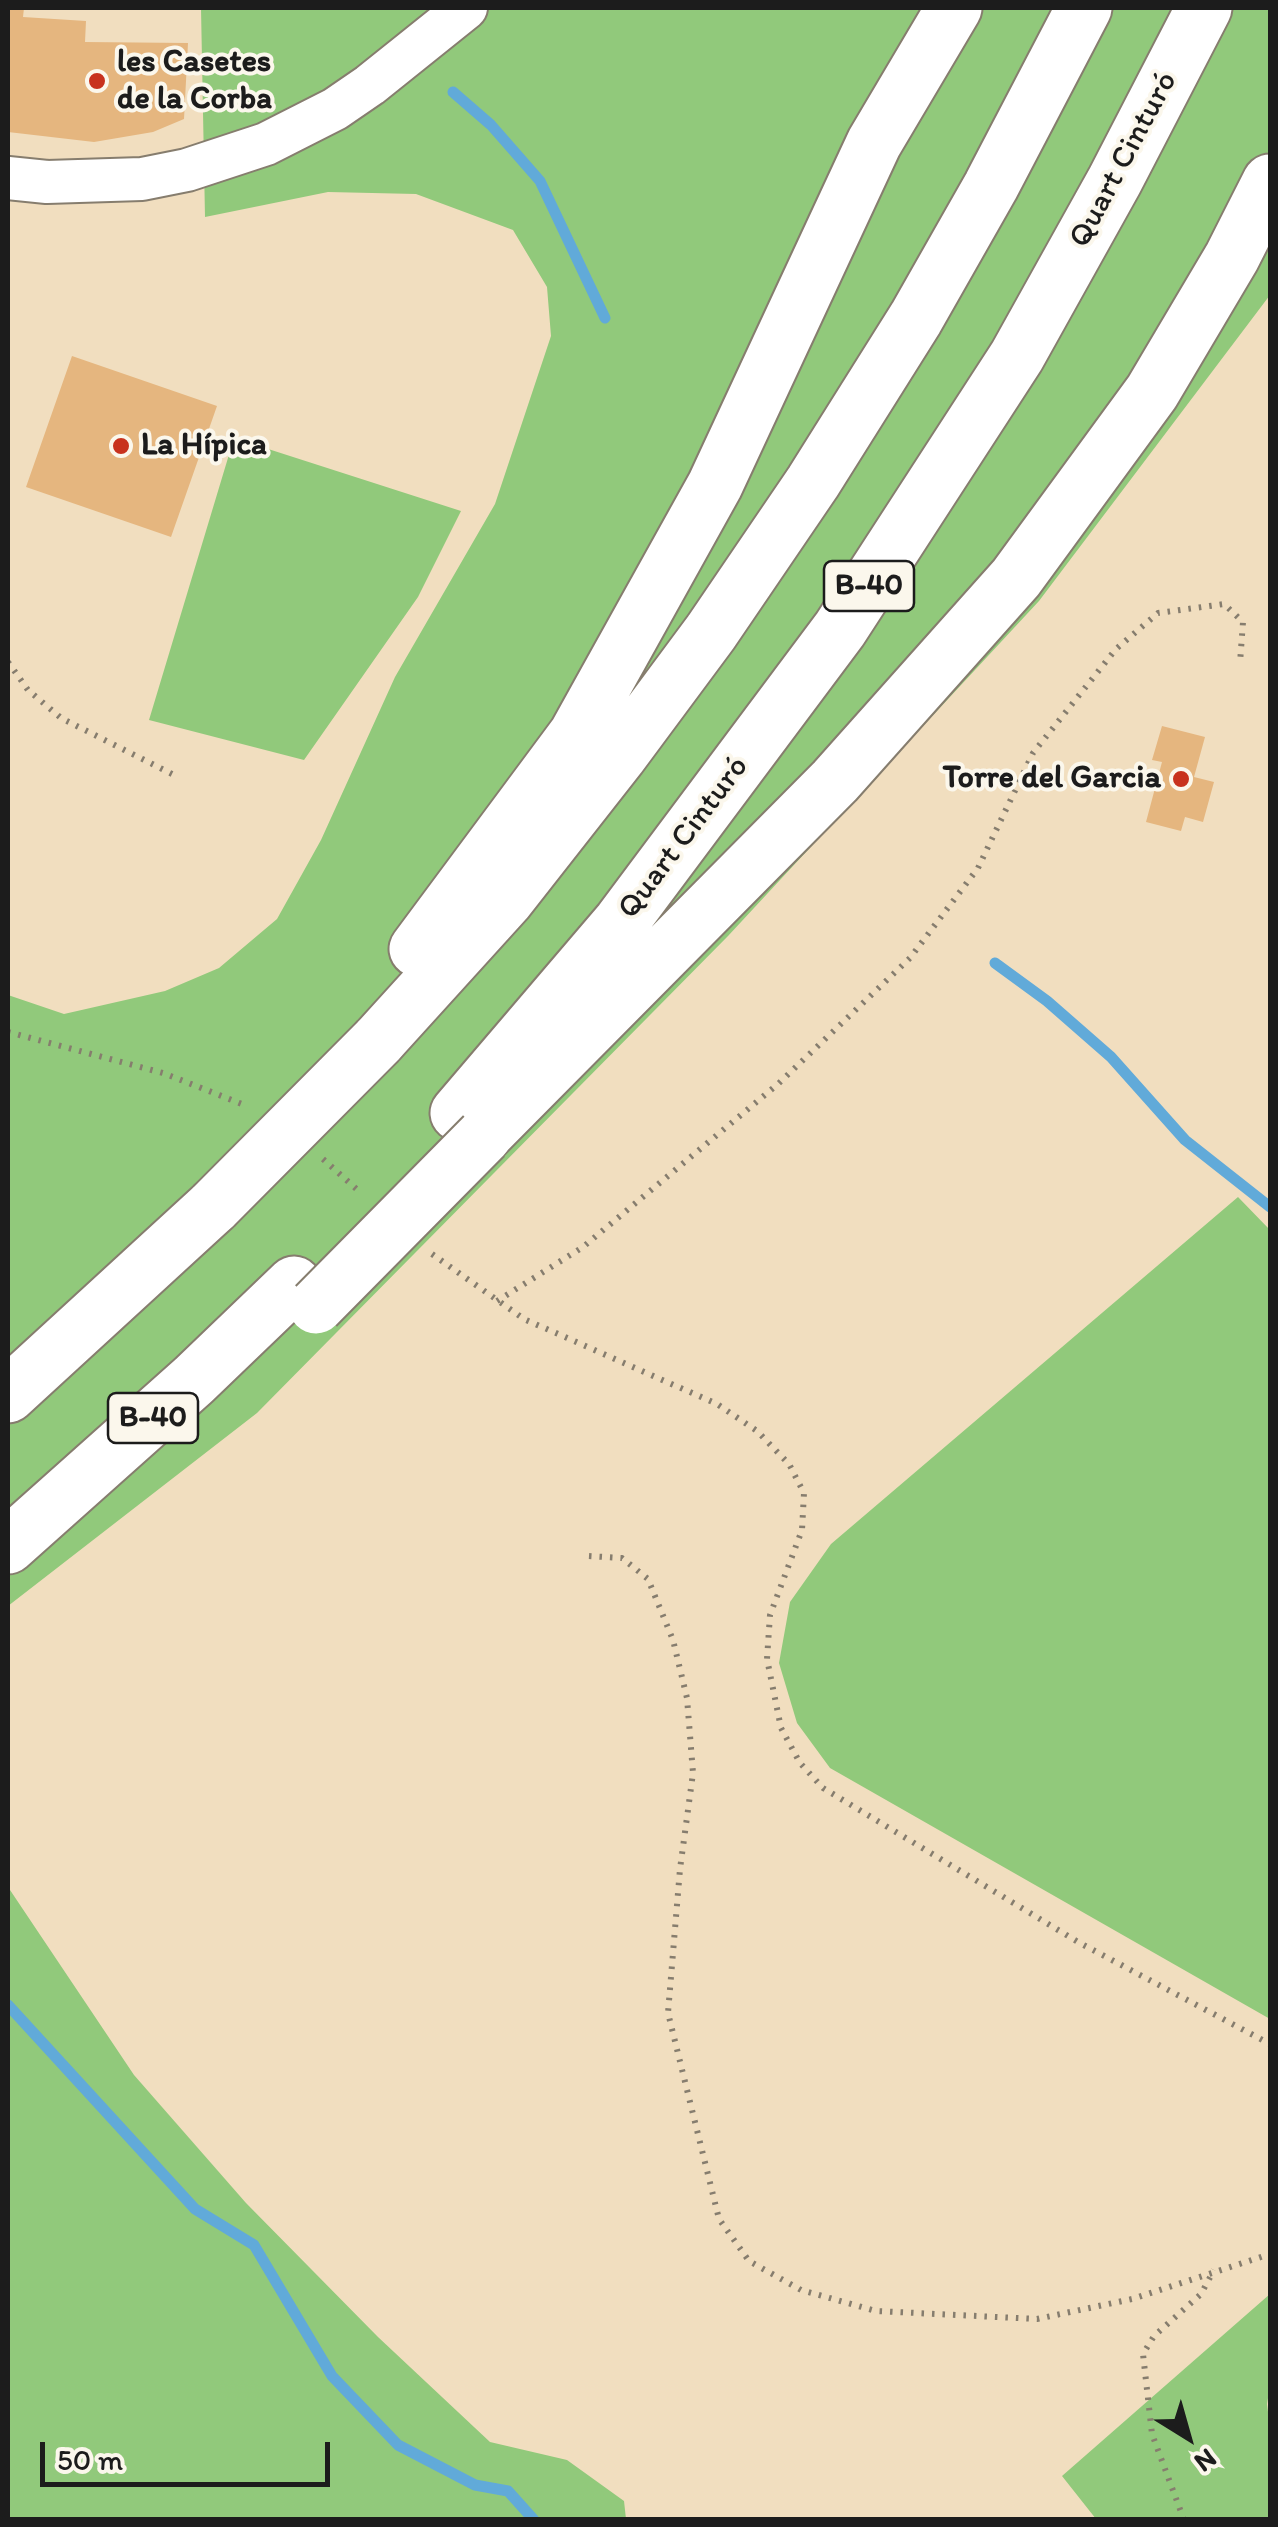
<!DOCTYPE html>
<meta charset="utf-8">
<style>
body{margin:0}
#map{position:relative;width:1278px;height:2527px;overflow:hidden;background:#f1debf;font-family:Itim,sans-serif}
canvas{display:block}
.frame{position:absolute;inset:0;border:10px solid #1c1c1c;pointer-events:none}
.north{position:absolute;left:1138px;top:2387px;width:100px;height:100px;-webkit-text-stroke:8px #fbf7ec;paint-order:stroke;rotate:143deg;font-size:28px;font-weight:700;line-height:40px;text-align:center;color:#1c1c1c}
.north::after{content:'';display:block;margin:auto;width:35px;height:45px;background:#1c1c1c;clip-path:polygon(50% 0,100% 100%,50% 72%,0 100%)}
.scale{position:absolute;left:40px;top:2442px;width:290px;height:45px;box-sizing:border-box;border:5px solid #1c1c1c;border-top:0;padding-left:12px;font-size:30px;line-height:35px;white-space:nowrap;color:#1c1c1c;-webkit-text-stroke:8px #fbf7ec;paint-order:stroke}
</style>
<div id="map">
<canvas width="1278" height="2527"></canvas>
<div class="frame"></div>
<div class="north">N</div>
<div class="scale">50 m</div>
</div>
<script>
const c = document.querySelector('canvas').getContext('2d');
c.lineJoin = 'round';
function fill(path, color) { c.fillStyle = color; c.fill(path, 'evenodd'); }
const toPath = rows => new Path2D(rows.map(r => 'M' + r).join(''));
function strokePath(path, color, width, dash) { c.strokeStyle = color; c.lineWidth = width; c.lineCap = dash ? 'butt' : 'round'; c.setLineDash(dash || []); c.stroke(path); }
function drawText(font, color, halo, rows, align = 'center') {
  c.font = font + ' Itim,sans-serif'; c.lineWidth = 8; c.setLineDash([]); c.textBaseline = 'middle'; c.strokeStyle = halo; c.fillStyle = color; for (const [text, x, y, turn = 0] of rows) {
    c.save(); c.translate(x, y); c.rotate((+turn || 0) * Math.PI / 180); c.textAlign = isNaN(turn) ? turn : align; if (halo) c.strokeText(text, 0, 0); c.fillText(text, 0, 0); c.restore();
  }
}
const green = toPath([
 [201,8,1270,8,1270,295,1039,601,728,936,257,1413,8,1606,8,995,64,1014,165,991,219,968,277,919,321,840,395,677,495,504,551,336,547,287,513,230,416,194,328,192,205,217],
 [234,438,461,511,418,597,304,760,149,720],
 [1238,1197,1270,1230,1270,2019,830,1768,797,1723,779,1663,790,1602,831,1544],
 [8,1887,134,2075,246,2203,378,2337,490,2442,567,2460,624,2501,626,2519,8,2519],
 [1270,2294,1270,2386,1267,2404,1270,2428,1270,2519,1096,2519,1062,2476]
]);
const stream = toPath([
 [453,92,491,125,540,181,605,318],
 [995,963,1047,1001,1111,1057,1185,1140,1270,1207],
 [8,2005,195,2209,254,2245,332,2376,398,2445,475,2485,508,2491,534,2520]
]);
const building = toPath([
 [8,8,24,8,23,17,86,21,85,42,188,43,184,119,153,132,94,142,8,132],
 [72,356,217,406,171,537,26,487],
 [1162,726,1205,737,1194,777,1214,782,1203,822,1185,817,1181,831,1146,822,1162,762,1152,760]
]);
const path = toPath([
 [8,662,28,690,61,718,176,776],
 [8,1032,163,1073,247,1106],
 [323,1159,362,1194],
 [432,1254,524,1319,717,1404,757,1431,789,1464,804,1493,802,1530,770,1615,767,1659,781,1728,800,1763,823,1788,1078,1942,1270,2044],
 [497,1301,583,1247,778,1084,910,958,978,868,1033,753,1116,649,1158,613,1224,604,1243,622,1240,663],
 [589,1556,622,1558,648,1579,673,1640,687,1698,693,1773,680,1869,668,2013,719,2219,749,2261,801,2290,876,2311,1037,2319,1132,2299,1270,2254],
 [1184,2520,1152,2434,1143,2354,1154,2336,1201,2294,1214,2270]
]);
const secondary = toPath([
 [8,178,47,182,142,179,187,170,266,144,335,109,370,85,466,8]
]);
const highway = toPath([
 [417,949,576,735,715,485,874,143,954,8],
 [378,1041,506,900,619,756,711,632,813,482,916,318,991,186,1084,8],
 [458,1113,621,922,840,629,1017,356,1115,180,1204,8],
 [484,1135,835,781,1016,578,1152,392,1232,257,1270,182],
 [8,1395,214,1206],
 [8,1546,194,1380,294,1284]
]);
const highwayBridge = toPath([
 [214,1206,378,1041],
 [316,1306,484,1136]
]);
const markers = [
 [97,81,10,"#c8321e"],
 [121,446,10,"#c8321e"],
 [1181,779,10,"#c8321e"]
];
const shields = [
 [869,586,90],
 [153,1418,90]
];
const shieldNames = [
 ["B-40",869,586],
 ["B-40",153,1418]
];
const poiNames = [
 ["les Casetes",117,63],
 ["de la Corba",117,100],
 ["La Hípica",141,446],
 ["Torre del Garcia",1161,779,"right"]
];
const streetNames = [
 ["Quart Cinturó",1124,160,-62],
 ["Quart Cinturó",684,838,-53]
];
fill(green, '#91c97b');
strokePath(stream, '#61aad9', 11);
fill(building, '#e5b67f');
strokePath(secondary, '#867d6e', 46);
strokePath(highway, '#867d6e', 59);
strokePath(path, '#867d6e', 6, [2.5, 8]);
strokePath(secondary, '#fff', 42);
strokePath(highway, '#fff', 55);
strokePath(highwayBridge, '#867d6e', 59, []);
strokePath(highwayBridge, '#fff', 55);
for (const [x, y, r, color] of markers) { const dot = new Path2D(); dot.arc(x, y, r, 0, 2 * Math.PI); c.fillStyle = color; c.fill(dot); strokePath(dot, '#fbf7ec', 4); }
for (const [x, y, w] of shields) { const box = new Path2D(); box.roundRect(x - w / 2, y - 25, w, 50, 8); c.fillStyle = '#fbf7ec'; c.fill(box); strokePath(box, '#1c1c1c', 2.5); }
drawText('bold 30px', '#1c1c1c', null, shieldNames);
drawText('bold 32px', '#1c1c1c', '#fbf7ec', poiNames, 'left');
drawText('32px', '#1c1c1c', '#fbf7ec', streetNames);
</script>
